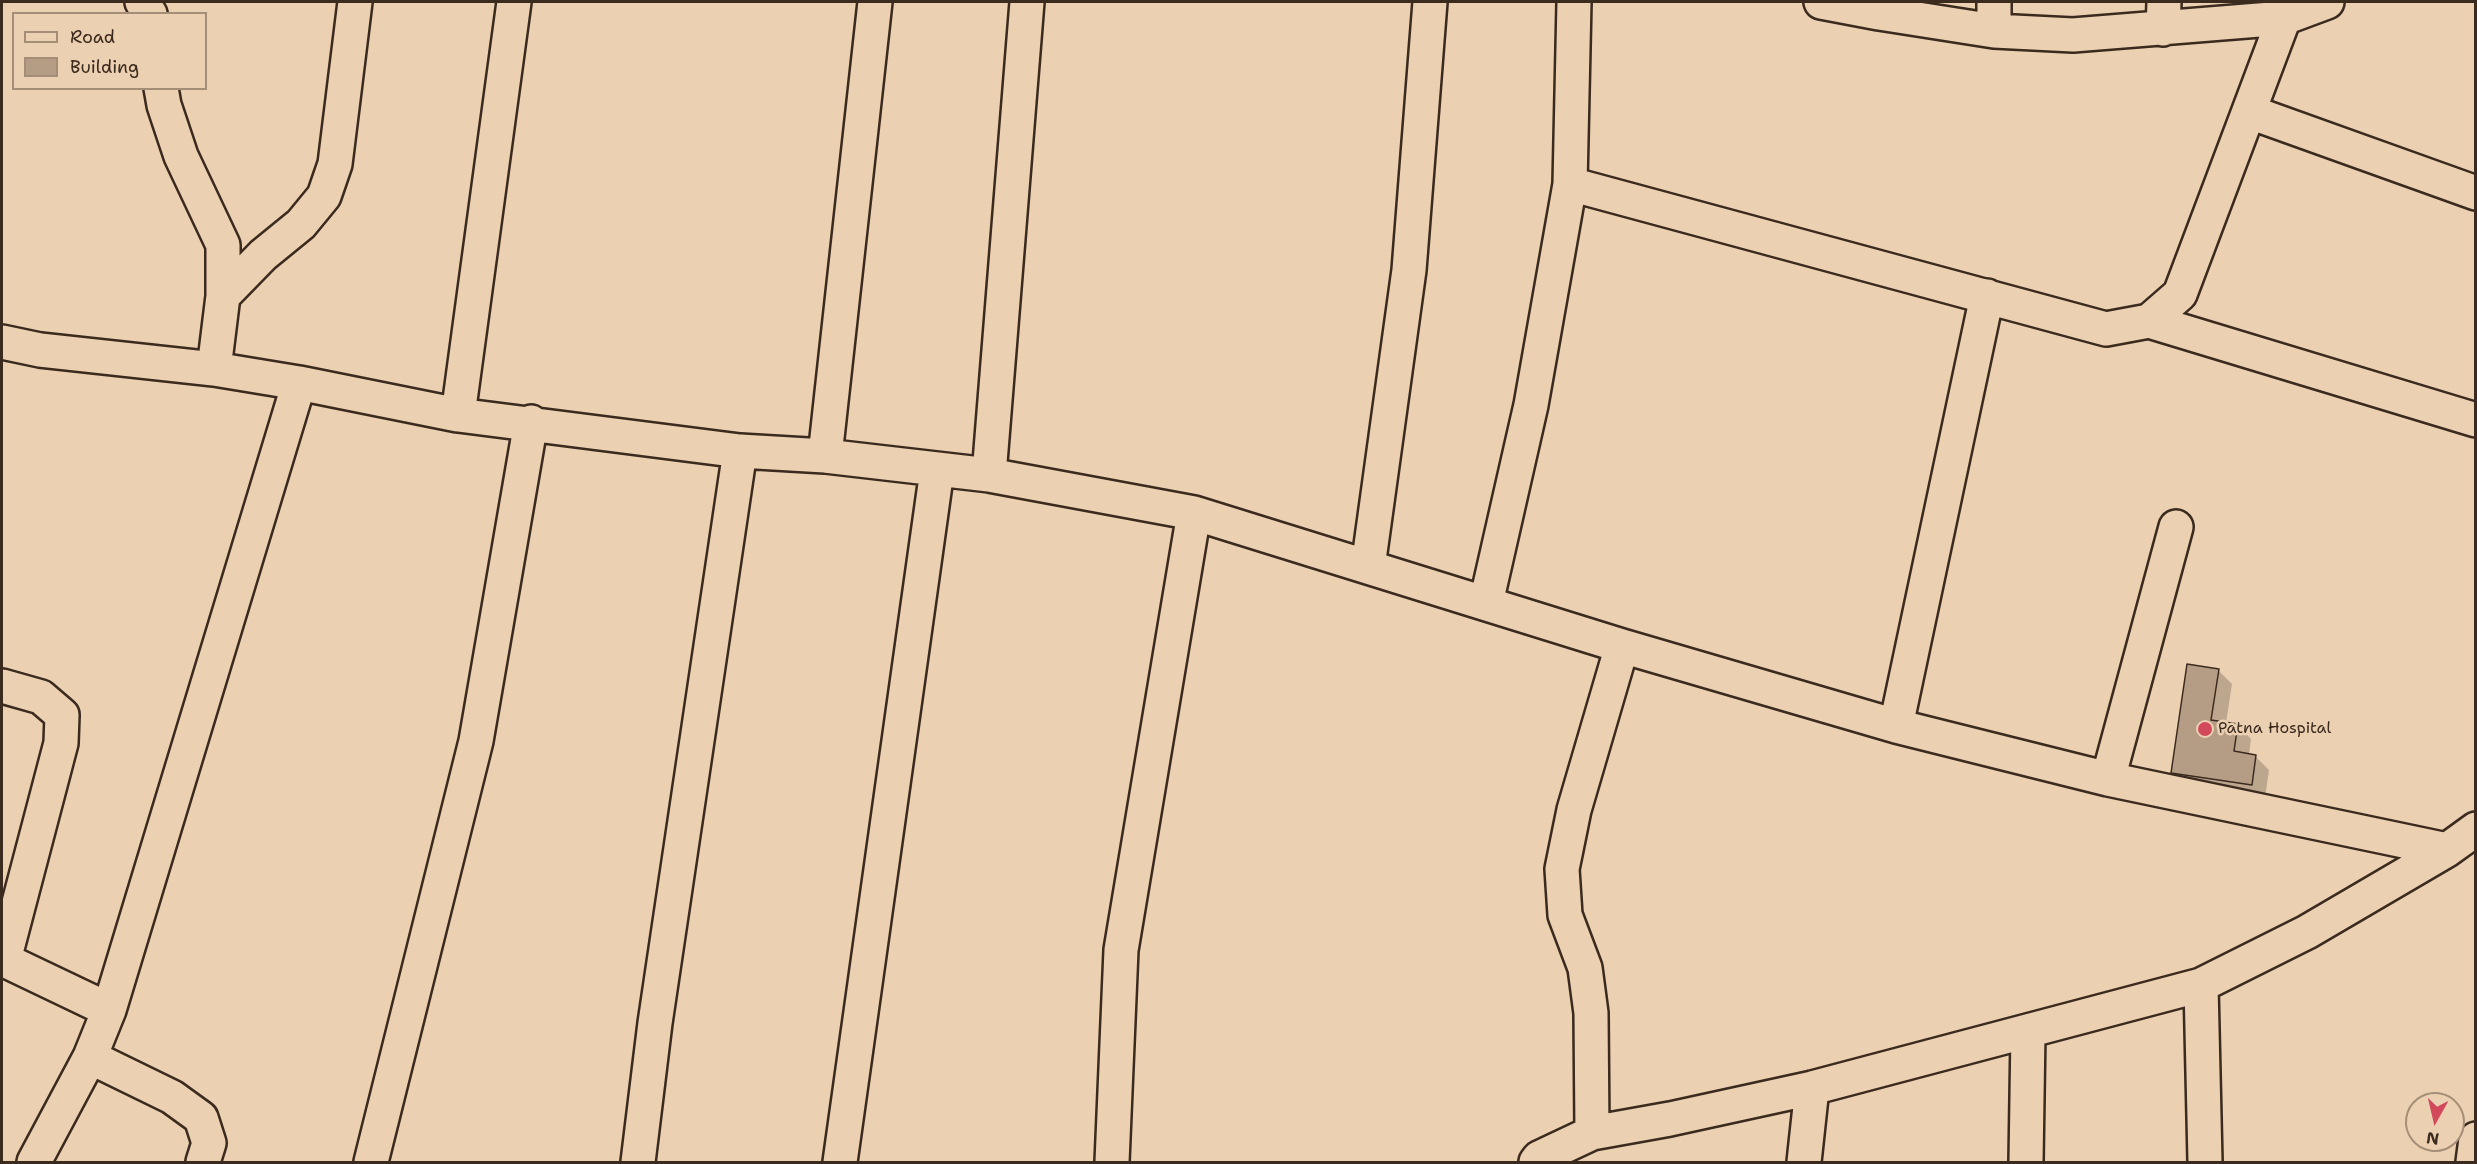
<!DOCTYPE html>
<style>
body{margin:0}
#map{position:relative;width:2477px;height:1164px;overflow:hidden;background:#ebd0b2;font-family:"Shantell Sans",sans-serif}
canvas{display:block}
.frame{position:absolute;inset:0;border:3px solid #3b2a1e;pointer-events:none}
.legend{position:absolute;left:12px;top:12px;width:195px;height:78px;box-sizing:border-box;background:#ebd0b2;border:2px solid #a58e77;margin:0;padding:8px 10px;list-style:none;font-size:18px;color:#3b2a1e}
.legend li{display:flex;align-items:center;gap:12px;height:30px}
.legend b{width:30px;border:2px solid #a58e77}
.north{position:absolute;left:2405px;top:1092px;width:60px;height:60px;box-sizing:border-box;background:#ebd0b2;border:2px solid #a58e77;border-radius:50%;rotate:188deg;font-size:16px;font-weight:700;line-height:24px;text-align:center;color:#3b2a1e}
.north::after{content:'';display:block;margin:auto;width:21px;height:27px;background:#d1495b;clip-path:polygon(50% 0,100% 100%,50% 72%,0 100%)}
</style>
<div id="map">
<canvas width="2477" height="1164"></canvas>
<div class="frame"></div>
<ul class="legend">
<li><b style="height:8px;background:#ebd0b2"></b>Road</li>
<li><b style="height:16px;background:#b49d84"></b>Building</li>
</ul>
<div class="north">N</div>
</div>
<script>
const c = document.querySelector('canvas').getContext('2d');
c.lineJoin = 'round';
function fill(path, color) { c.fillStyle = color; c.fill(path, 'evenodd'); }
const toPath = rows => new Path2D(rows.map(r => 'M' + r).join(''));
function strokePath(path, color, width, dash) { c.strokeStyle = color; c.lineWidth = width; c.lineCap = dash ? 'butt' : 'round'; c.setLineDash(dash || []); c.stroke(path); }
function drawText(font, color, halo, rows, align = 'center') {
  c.font = font + ' "Shantell Sans",sans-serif'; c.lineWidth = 5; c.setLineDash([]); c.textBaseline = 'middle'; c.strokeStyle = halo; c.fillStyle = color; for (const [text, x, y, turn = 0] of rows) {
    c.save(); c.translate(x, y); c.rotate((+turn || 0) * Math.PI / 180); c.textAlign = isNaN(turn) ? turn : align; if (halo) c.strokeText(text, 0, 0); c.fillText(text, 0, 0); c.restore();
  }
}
const shadow = toPath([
 [2218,670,2232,684,2226,723,2238,725,2251,739,2249,755,2255,756,2269,770,2265,798,2187,786,2173,772]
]);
const building = toPath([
 [2187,664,2219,669,2211,720,2238,724,2234,751,2256,755,2252,785,2171,773,2187,664]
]);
const minor = toPath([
 [142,2,150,14],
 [1821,2,1879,13,1994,31,2073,35,2284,18,2327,2],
 [1994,2,1994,31],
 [2163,29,2164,2],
 [161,88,164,105,181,156,223,245,223,296,214,369],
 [2250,112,2476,193],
 [1570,184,2106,329,2149,321,2180,294,2284,18],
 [223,296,263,255,301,224,324,196,335,164,355,2],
 [2149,321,2476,420],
 [2,342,40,350,214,369,299,383,458,415,740,451,825,456,989,475,1194,513,1622,646,1896,726,2108,779,2447,850],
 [458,415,514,2],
 [825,456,875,2],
 [989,475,1027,2],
 [1368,567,1409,270,1430,2],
 [1486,603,1531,405,1570,184,1574,2],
 [2,686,41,697,62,715,61,743,4,960],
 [1896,726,1987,296],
 [2108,779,2176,527],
 [2,959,109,1010],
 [2201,985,2205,1162],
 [90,1057,172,1097,201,1118,209,1143,203,1162],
 [1592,1133,1591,1013,1585,968,1565,915,1562,869,1574,810,1622,646],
 [34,1162,90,1057,109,1010,299,383],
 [371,1162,476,741,531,422],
 [638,1162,655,1023,740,451],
 [840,1162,937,470],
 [1112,1162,1121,950,1194,513],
 [1536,1162,1539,1158,1592,1133,1670,1119,1812,1088,2201,985,2307,932,2447,850,2476,829],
 [1804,1162,1812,1088],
 [2026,1162,2028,1032],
 [2473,1162,2476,1139]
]);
const markers = [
 [2205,729,8,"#d1495b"]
];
const poiNames = [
 ["Patna Hospital",2218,729]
];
fill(shadow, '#0003');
fill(building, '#b49d84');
strokePath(building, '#3b2a1e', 1.5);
strokePath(minor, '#3b2a1e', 38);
strokePath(minor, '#ebd0b2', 33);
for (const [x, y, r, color] of markers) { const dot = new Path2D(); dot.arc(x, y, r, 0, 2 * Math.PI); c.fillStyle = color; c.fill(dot); strokePath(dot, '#ebd0b2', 2); }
drawText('16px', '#3b2a1e', '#ebd0b2', poiNames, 'left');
</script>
